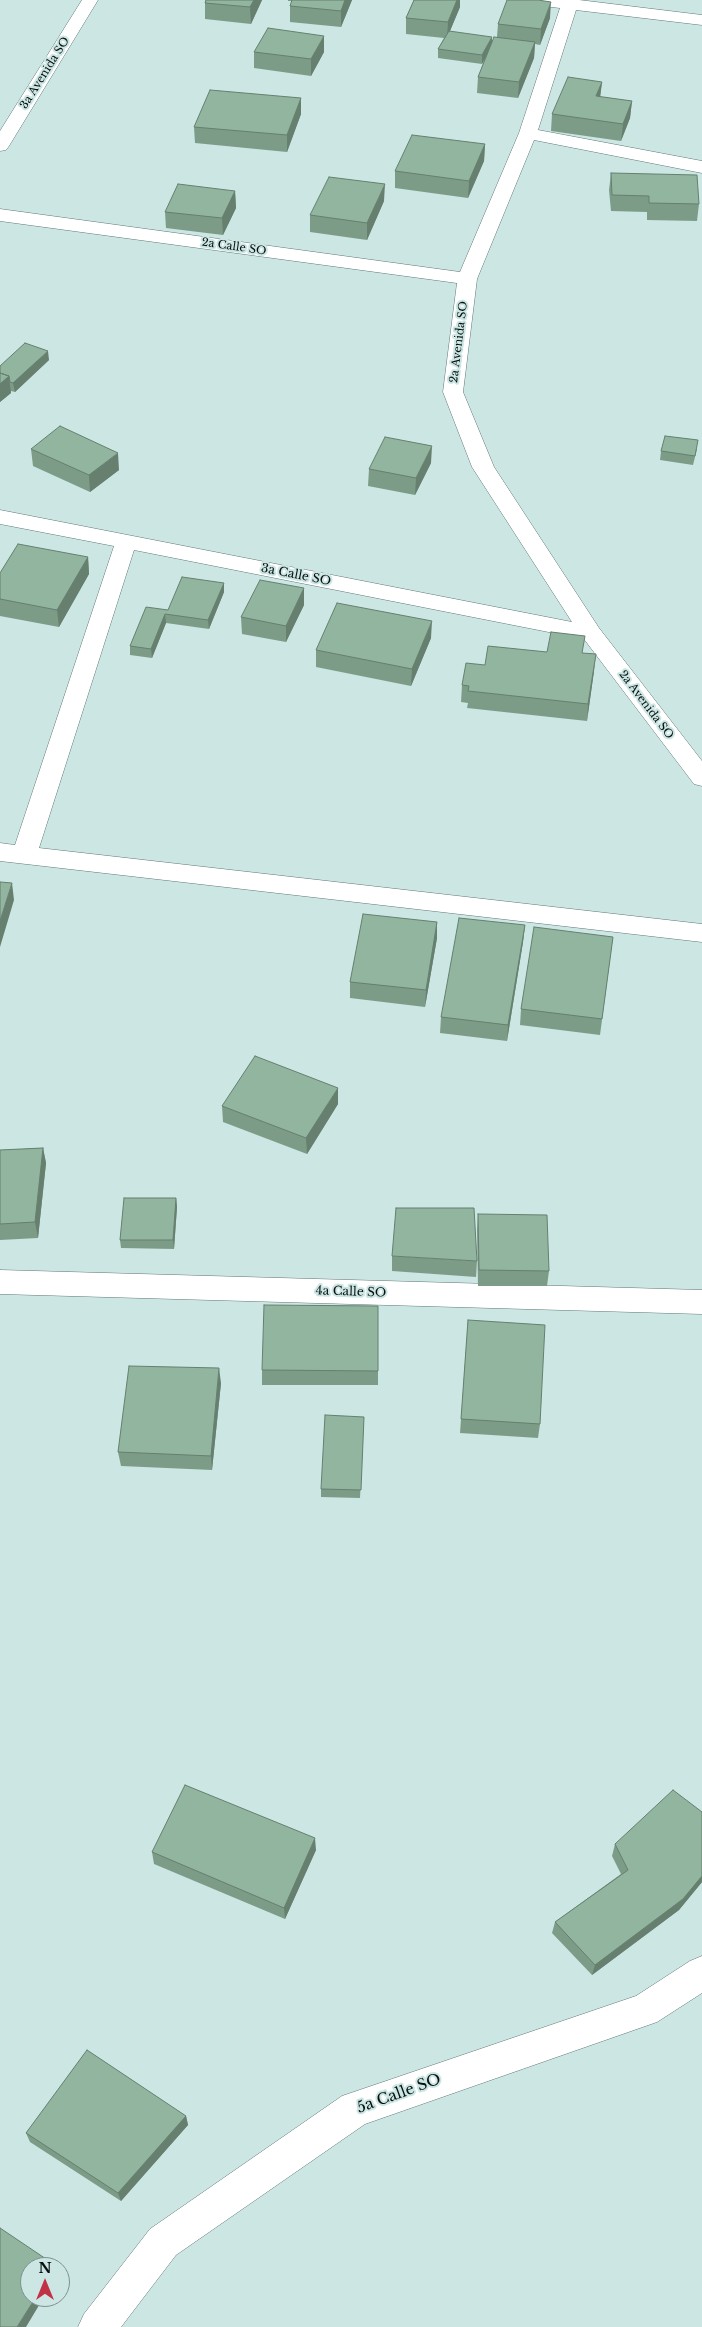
<!DOCTYPE html>
<style>
body{margin:0}
#map{position:relative;width:702px;height:2327px;overflow:hidden;background:#cce6e4;font-family:"Libre Baskerville",serif}
canvas{display:block}
.north{position:absolute;left:20px;top:2257px;width:50px;height:50px;box-sizing:border-box;background:#cce6e4;border:1px solid #7e918f;border-radius:50%;rotate:0deg;font-size:14px;font-weight:700;line-height:20px;text-align:center;color:#081110}
.north::after{content:'';display:block;margin:auto;width:18px;height:22px;background:#c23245;clip-path:polygon(50% 0,100% 100%,50% 72%,0 100%)}
</style>
<div id="map">
<canvas width="702" height="2327"></canvas>
<div class="north">N</div>
</div>
<script>
const c = document.querySelector('canvas').getContext('2d');
c.lineJoin = 'round';
const toPath = rows => new Path2D(rows.map(r => 'M' + r).join(''));
function strokePath(path, color, width, dash) { c.strokeStyle = color; c.lineWidth = width; c.lineCap = dash ? 'butt' : 'round'; c.setLineDash(dash || []); c.stroke(path); }
function fill(path, color) { c.fillStyle = color; c.fill(path, 'evenodd'); }
function drawText(font, color, halo, rows, align = 'center') {
  c.font = font + ' "Libre Baskerville",serif'; c.lineWidth = 4; c.setLineDash([]); c.textBaseline = 'middle'; c.strokeStyle = halo; c.fillStyle = color; for (const [text, x, y, turn = 0] of rows) {
    c.save(); c.translate(x, y); c.rotate((+turn || 0) * Math.PI / 180); c.textAlign = isNaN(turn) ? turn : align; if (halo) c.strokeText(text, 0, 0); c.fillText(text, 0, 0); c.restore();
  }
}
const street = toPath([
 [82,0,98,0,9,146,6,150,0,151,0,131,82,0],
 [526,0,579,0,702,15,702,25,576,10,538,130,702,161,702,173,534,140,477,279,463,392,494,467,599,628,702,761,702,786,694,784,584,639,134,550,39,848,702,924,702,942,0,861,0,843,15,845,114,546,0,524,0,510,572,622,472,467,443,392,457,283,0,221,0,209,460,272,519,133,560,8,534,5,528,4,526,0],
 [0,1270,702,1290,702,1314,0,1294,0,1270],
 [702,1956,702,1993,657,2022,365,2124,176,2255,121,2327,78,2327,84,2314,150,2229,342,2096,636,1996,690,1961,702,1956]
]);
const wall = toPath([
 [206,0,262,0,251,24,205,19,205,3],
 [288,0,352,0,341,27,290,22,290,6,292,1,288,1],
 [414,0,460,0,460,7,450,31,492,41,497,37,498,24,550,18,540,45,535,44,534,58,518,98,477,93,478,77,485,59,482,64,438,58,438,49,444,38,406,34,406,18],
 [254,52,324,52,311,76,254,68],
 [602,82,600,97,632,101,630,118,621,141,551,131,552,114],
 [301,98,301,114,287,152,195,143,194,127],
 [485,144,484,161,468,198,395,188,395,171],
 [611,173,699,204,697,221,647,220,647,212,611,211,609,190],
 [235,191,236,208,223,235,166,228,165,212],
 [384,201,367,240,310,232,310,215],
 [49,360,15,392,11,391,11,393,0,402,0,366],
 [31,449,119,470,90,492,33,466],
 [697,449,693,465,660,460,661,451],
 [431,463,415,495,368,486,369,469],
 [88,557,89,574,59,627,0,616,0,573],
 [224,583,224,592,209,629,166,623,152,658,130,655,130,646,168,610],
 [304,588,304,605,286,642,242,634,241,617],
 [431,638,411,686,316,667,316,650],
 [547,652,583,653,594,671,587,721,467,708,468,703,461,702,462,685,485,665],
 [437,922,437,938,425,1007,350,998,350,982],
 [525,925,523,942,507,1041,440,1033,441,1017],
 [613,937,600,1035,520,1025,521,1009],
 [338,1104,307,1154,223,1122,222,1106],
 [43,1148,46,1163,38,1238,0,1240,0,1150],
 [176,1198,177,1207,174,1249,121,1248,120,1240],
 [478,1214,549,1271,547,1286,478,1286,477,1230],
 [392,1256,477,1261,476,1277,392,1271],
 [378,1306,378,1385,262,1385,262,1370],
 [468,1320,540,1424,538,1438,460,1433],
 [221,1383,212,1470,121,1466,118,1452],
 [364,1417,360,1498,321,1497,321,1489],
 [702,1812,702,1882,679,1910,592,1975,552,1933,555,1922,621,1874,612,1856,615,1844],
 [316,1850,285,1919,154,1864,152,1852],
 [186,2116,188,2125,121,2201,30,2142,26,2133]
]);
const shadedWall = toPath([
 [254,0,262,0,251,24,250,7],
 [345,0,352,0,341,27,341,11],
 [457,0,460,0,460,7,447,38,448,22],
 [551,2,550,18,540,45,541,29],
 [324,36,324,52,311,76,311,59],
 [492,37,492,46,482,64,482,55],
 [535,42,534,58,518,98,519,82],
 [602,82,600,98,596,96],
 [301,98,301,114,287,152,287,135],
 [632,101,630,118,621,141,623,124],
 [485,144,484,161,468,198,469,181],
 [385,184,384,201,367,240,367,223],
 [235,191,236,208,223,235,222,218],
 [48,351,49,360,15,392,13,383],
 [9,376,11,393,0,402,0,384],
 [432,446,431,463,415,495,416,478],
 [118,453,119,470,90,492,89,475],
 [88,557,89,574,59,627,57,610],
 [224,583,224,592,209,629,208,620],
 [304,588,304,605,286,642,286,626],
 [165,614,166,623,152,658,151,649],
 [432,621,431,638,411,686,412,669],
 [596,654,594,671,587,721,588,704],
 [12,883,14,900,0,947,0,921],
 [437,922,437,938,425,1007,426,990],
 [525,925,523,942,507,1041,508,1025],
 [338,1088,338,1104,307,1154,306,1138],
 [43,1148,46,1163,38,1238,35,1222],
 [176,1198,177,1207,174,1249,173,1240],
 [219,1368,221,1383,212,1470,211,1456],
 [315,1838,316,1850,285,1919,284,1908],
 [702,1876,702,1882,679,1910,592,1975,595,1965],
 [186,2116,188,2125,121,2201,118,2193],
 [36,2297,44,2297,26,2327,17,2327]
]);
const building = toPath([
 [206,0,254,0,250,7,205,3,206,0],
 [292,0,345,0,341,11,290,6,292,0],
 [414,0,457,0,448,22,406,18,414,0],
 [507,0,538,0,551,2,541,29,498,24,507,0],
 [268,28,324,36,311,59,254,52,268,28],
 [449,31,492,37,482,55,438,49,449,31],
 [494,37,535,42,519,82,478,77,494,37],
 [568,77,602,82,596,96,632,101,623,124,552,114,568,77],
 [210,90,301,98,287,135,194,127,210,90],
 [412,135,485,144,469,181,395,171,412,135],
 [611,173,697,175,699,204,649,203,649,196,612,195,611,173],
 [329,177,385,184,367,223,310,215,329,177],
 [178,184,235,191,222,218,165,212,178,184],
 [25,343,48,351,13,383,10,382,9,376,0,373,0,366,25,343],
 [0,373,9,376,0,384,0,373],
 [60,426,118,453,89,475,31,449,60,426],
 [665,436,698,440,695,456,661,451,665,436],
 [385,437,432,446,416,478,369,469,385,437],
 [18,544,88,557,57,610,0,599,0,573,18,544],
 [182,577,224,583,208,620,165,614,151,649,130,646,146,607,168,610,182,577],
 [260,580,304,588,286,626,241,617,260,580],
 [337,603,432,621,412,669,316,650,337,603],
 [551,632,585,636,582,653,596,654,588,704,468,691,469,686,462,685,466,663,485,665,488,646,547,652,551,632],
 [0,882,12,883,0,921,0,882],
 [363,914,437,922,426,990,350,982,363,914],
 [459,918,525,925,508,1025,441,1017,459,918],
 [534,927,613,937,602,1019,521,1009,534,927],
 [255,1056,338,1088,306,1138,222,1106,255,1056],
 [43,1148,35,1222,0,1224,0,1150,43,1148],
 [124,1198,176,1198,173,1240,120,1240,124,1198],
 [396,1208,474,1208,477,1261,392,1256,396,1208],
 [478,1214,547,1215,549,1271,479,1270,478,1214],
 [264,1305,378,1306,378,1371,262,1370,264,1305],
 [468,1320,545,1325,540,1424,461,1419,468,1320],
 [129,1366,219,1368,211,1456,118,1452,129,1366],
 [325,1415,364,1417,361,1490,321,1489,325,1415],
 [185,1785,315,1838,284,1908,152,1852,185,1785],
 [673,1790,702,1812,702,1876,683,1899,595,1965,555,1922,628,1870,615,1844,673,1790],
 [87,2050,186,2116,118,2193,26,2133,87,2050],
 [0,2228,55,2265,54,2267,30,2267,30,2297,36,2297,17,2327,0,2327,0,2228]
]);
const farStreetnames = [
 ["3a Avenida SO",45,73,-58],
 ["2a Calle SO",234,247,8],
 ["2a Avenida SO",459,342,-83],
 ["2a Avenida SO",646,705,53]
];
const streetNames = [
 ["3a Calle SO",296,575,11],
 ["4a Calle SO",351,1292,2]
];
const nearStreetnames = [
 ["5a Calle SO",399,2094,-20]
];
strokePath(street, '#617876', 1);
fill(street, '#fff');
fill(wall, '#7d9c88');
fill(shadedWall, '#667f6f');
fill(building, '#91b59e');
strokePath(building, '#667f6f', 1);
drawText('11px', '#081110', '#cce6e4', farStreetnames);
drawText('12px', '#081110', '#cce6e4', streetNames);
drawText('15px', '#081110', '#cce6e4', nearStreetnames);
</script>
